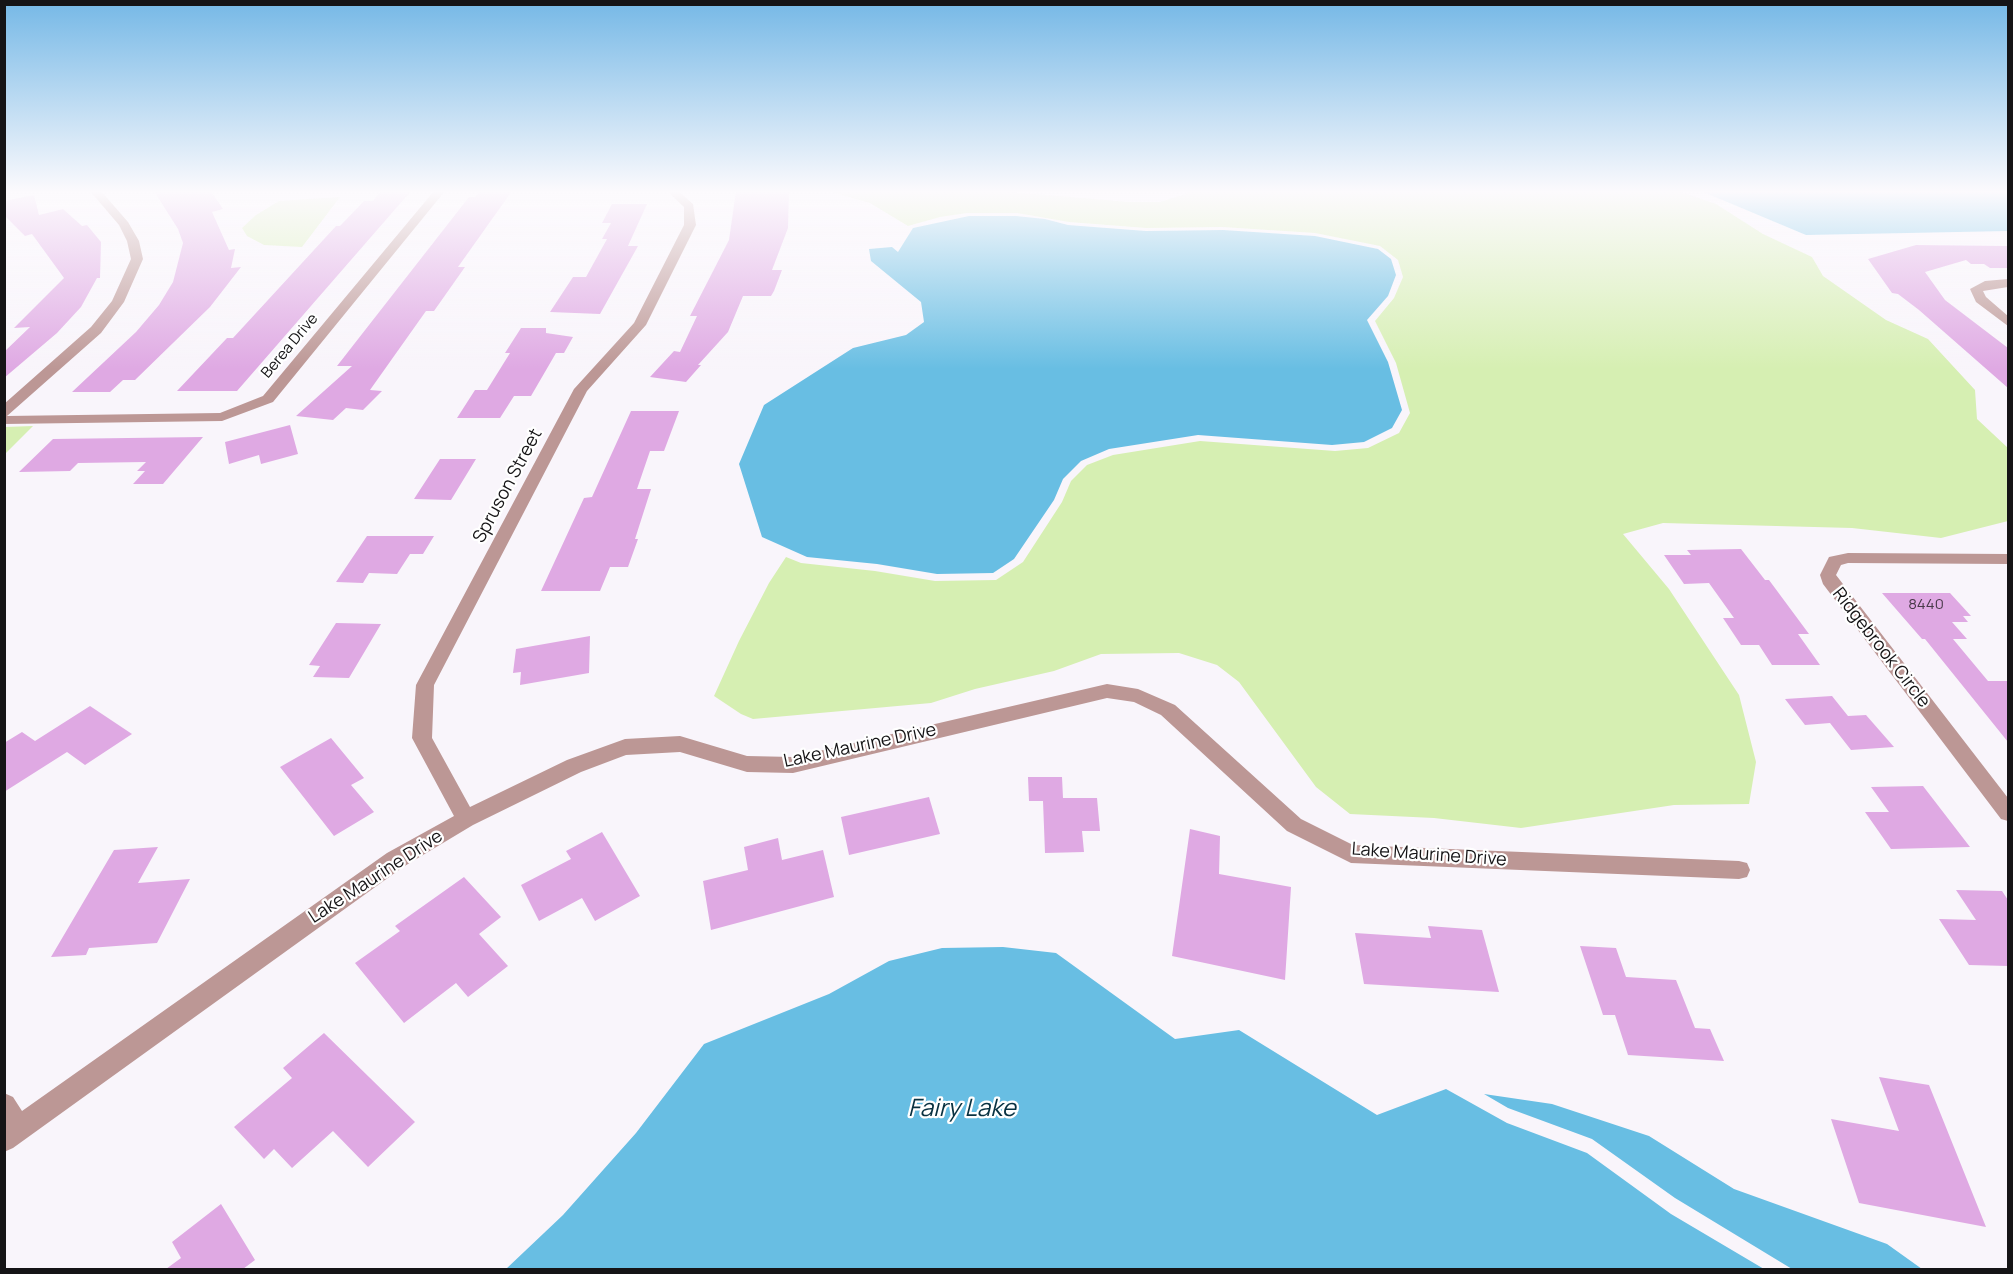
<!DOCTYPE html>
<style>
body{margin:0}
#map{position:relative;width:2013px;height:1274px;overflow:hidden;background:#f9f5fb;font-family:Manrope,sans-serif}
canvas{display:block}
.frame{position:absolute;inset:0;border:6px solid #151416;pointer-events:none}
</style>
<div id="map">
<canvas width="2013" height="1274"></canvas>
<div class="frame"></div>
</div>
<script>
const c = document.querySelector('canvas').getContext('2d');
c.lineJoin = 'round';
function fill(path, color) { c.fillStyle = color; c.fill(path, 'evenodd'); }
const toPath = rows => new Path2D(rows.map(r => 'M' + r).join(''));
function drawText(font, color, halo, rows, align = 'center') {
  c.font = font + ' Manrope,sans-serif'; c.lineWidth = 4.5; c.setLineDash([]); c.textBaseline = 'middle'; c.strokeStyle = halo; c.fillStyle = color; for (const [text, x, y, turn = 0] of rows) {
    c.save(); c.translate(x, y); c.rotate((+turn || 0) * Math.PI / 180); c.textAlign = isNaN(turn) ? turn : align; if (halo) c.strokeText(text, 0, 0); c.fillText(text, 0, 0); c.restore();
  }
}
const green = toPath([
 [828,191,999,191,1129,202,1160,202,1186,194,1188,191,1678,191,1716,204,1763,234,1812,257,1823,276,1886,320,1928,339,1975,390,1977,419,2008,448,2008,521,1941,538,1852,528,1663,523,1623,534,1669,589,1739,695,1756,762,1749,804,1674,805,1521,828,1434,818,1350,814,1316,787,1239,682,1217,665,1179,653,1101,654,1054,671,975,689,931,703,753,719,741,714,714,696,739,641,769,583,786,557,801,563,875,571,935,581,996,580,1023,562,1062,502,1071,481,1087,465,1113,455,1200,441,1335,451,1368,448,1399,433,1410,413,1396,363,1375,321,1394,298,1403,277,1398,260,1380,246,1315,233,1222,227,1146,228,1069,222,1017,213,967,213,940,217,908,226,870,203],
 [340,197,302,247,264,245,247,236,242,228,256,215,279,201],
 [33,426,5,454,5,427]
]);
const water = toPath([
 [1701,191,2008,191,2008,231,1806,235],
 [969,216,1016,216,1045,219,1068,225,1146,231,1223,230,1315,236,1378,249,1391,259,1396,275,1388,296,1367,320,1388,362,1402,410,1392,428,1364,442,1332,445,1198,435,1109,449,1081,461,1063,479,1054,500,1014,559,993,573,937,574,877,564,807,557,762,537,739,464,764,405,853,348,906,335,924,322,921,302,871,261,869,249,892,247,898,252,913,228],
 [1003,947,1056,953,1175,1039,1239,1030,1377,1115,1446,1089,1507,1123,1587,1153,1671,1214,1764,1269,506,1269,563,1215,636,1133,704,1044,829,994,889,961,942,948],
 [1484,1094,1552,1104,1649,1136,1734,1189,1887,1244,1922,1269,1792,1269,1675,1198,1592,1139,1508,1108]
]);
const building = toPath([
 [154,191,211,191,223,209,212,212,229,250,235,249,231,268,241,267,210,307,135,380,123,380,110,392,72,392,136,332,159,305,173,282,183,243,178,229],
 [381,191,411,191,237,391,177,391,227,338,233,338,336,226,340,226,364,201,373,201],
 [480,191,512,191,458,267,465,267,434,311,426,311,370,390,382,391,363,410,346,408,333,420,296,416,352,366,337,366,469,197,475,197],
 [736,191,789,191,788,228,772,270,782,270,774,291,771,296,743,296,728,332,698,365,701,365,686,382,650,377,674,351,680,352,697,316,690,316,729,240],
 [34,195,39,215,63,209,82,226,87,225,101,242,100,278,97,278,81,307,57,333,4,378,4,352,30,327,14,328,64,278,32,234,25,236,4,215,4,201],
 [612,204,647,204,628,246,638,246,600,314,550,312,573,277,586,277,607,239,602,239,611,223,602,223],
 [1916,245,2008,246,2008,268,1990,268,1984,264,1971,264,1966,260,1925,272,1945,300,2008,348,2008,388,1919,310,1898,294,1892,293,1868,259],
 [521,328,546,328,546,333,573,337,564,353,556,353,531,396,514,396,500,418,457,418,475,390,487,390,510,353,505,353],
 [631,411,679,411,664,451,650,451,637,489,651,489,635,539,638,539,628,567,610,567,600,591,541,591,584,498,592,497],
 [290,425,298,454,261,464,259,455,229,464,225,442],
 [203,437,163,484,133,484,145,471,137,471,146,462,78,463,70,471,19,472,53,439],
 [440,459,476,459,451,500,414,499],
 [367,536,434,536,423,554,410,554,397,574,369,573,363,583,336,582],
 [1741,549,1765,580,1769,580,1809,634,1798,634,1820,665,1772,665,1759,645,1741,645,1723,618,1734,618,1709,583,1684,584,1664,555,1691,555,1687,550],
 [1882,593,1950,593,1971,616,1963,616,1968,622,1952,622,1967,639,1953,639,1988,681,2008,681,2008,742,1925,639,1922,639],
 [336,623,381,624,349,678,313,677,320,666,309,665],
 [590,636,589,673,520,685,521,672,513,673,516,649],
 [1832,696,1848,716,1866,715,1894,747,1851,750,1830,723,1805,725,1785,699],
 [90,706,132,734,85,765,67,752,4,792,4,743,22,732,35,741],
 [331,738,364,778,351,785,374,812,334,836,280,767],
 [1028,777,1062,777,1063,798,1097,798,1100,831,1082,831,1084,852,1045,853,1043,801,1029,801],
 [1923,786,1970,847,1891,849,1865,812,1889,812,1871,787],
 [929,797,940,834,849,855,841,817],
 [1190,829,1220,836,1219,874,1291,887,1285,980,1172,956],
 [602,832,640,896,595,921,582,898,539,921,521,885,571,859,566,851],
 [778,838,782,860,823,850,834,897,711,930,703,881,748,870,744,847],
 [158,847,138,883,190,879,157,943,89,948,86,955,51,957,114,850],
 [464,877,501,917,479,934,508,966,468,997,456,983,404,1023,355,963,400,931,395,926],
 [1956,890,2002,891,2008,900,2008,966,1969,965,1939,919,1976,920],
 [1428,926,1482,930,1499,992,1364,984,1355,933,1431,938],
 [1580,946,1616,948,1626,977,1676,980,1695,1028,1710,1029,1724,1061,1628,1055,1615,1015,1603,1015],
 [324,1033,415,1122,368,1167,333,1131,292,1168,274,1149,264,1159,234,1127,292,1078,283,1068],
 [1879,1077,1929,1085,1986,1227,1859,1203,1831,1119,1899,1131],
 [221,1204,255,1260,243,1269,166,1269,181,1258,172,1242]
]);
const street = toPath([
 [90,191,101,191,128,222,139,241,143,259,124,302,101,333,7,416,220,413,263,396,434,191,445,191,273,402,222,421,4,424,4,404,91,327,112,301,131,259,127,241,119,225,90,191],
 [667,191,678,191,693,204,696,225,646,325,587,391,434,685,432,738,470,807,567,760,625,739,680,736,747,756,793,757,1107,684,1138,689,1175,705,1301,819,1353,845,1739,861,1747,863,1750,870,1747,877,1739,879,1351,863,1287,831,1161,715,1134,702,1107,698,793,773,747,772,680,752,626,755,581,772,473,825,403,867,13,1148,4,1152,4,1093,13,1097,22,1111,387,853,454,816,412,738,416,685,574,389,634,323,684,225,684,207,667,191],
 [2008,279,2008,287,1983,291,1986,297,2008,316,2008,326,1976,302,1970,289,1985,281,2008,279],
 [1848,553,2008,554,2008,564,1848,563,1841,565,1836,575,2008,798,2008,821,2001,819,1823,584,1820,575,1829,557,1848,553]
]);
const farStreetnames = [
 ["Berea Drive",290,346,-50]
];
const numberNames = [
 ["8440",1926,605]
];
const streetNames = [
 ["Spruson Street",508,486,-62],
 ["Ridgebrook Circle",1881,648,52],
 ["Lake Maurine Drive",860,746,-12],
 ["Lake Maurine Drive",1429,855,4],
 ["Lake Maurine Drive",376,877,-33]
];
const nearWaternames = [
 ["Fairy Lake",962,1109]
];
fill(green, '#d6efb2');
fill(water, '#68bee3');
fill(building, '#dfa9e3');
fill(street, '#bc9795');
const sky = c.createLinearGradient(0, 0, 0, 369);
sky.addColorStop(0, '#75b8e6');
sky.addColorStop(0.52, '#fcfafd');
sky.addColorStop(1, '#fcfafd00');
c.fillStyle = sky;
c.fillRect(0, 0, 2013, 369);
drawText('15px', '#151416', '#fff', farStreetnames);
drawText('15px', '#483949', null, numberNames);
drawText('18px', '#151416', '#fff', streetNames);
drawText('italic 24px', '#083141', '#fff', nearWaternames);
</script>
